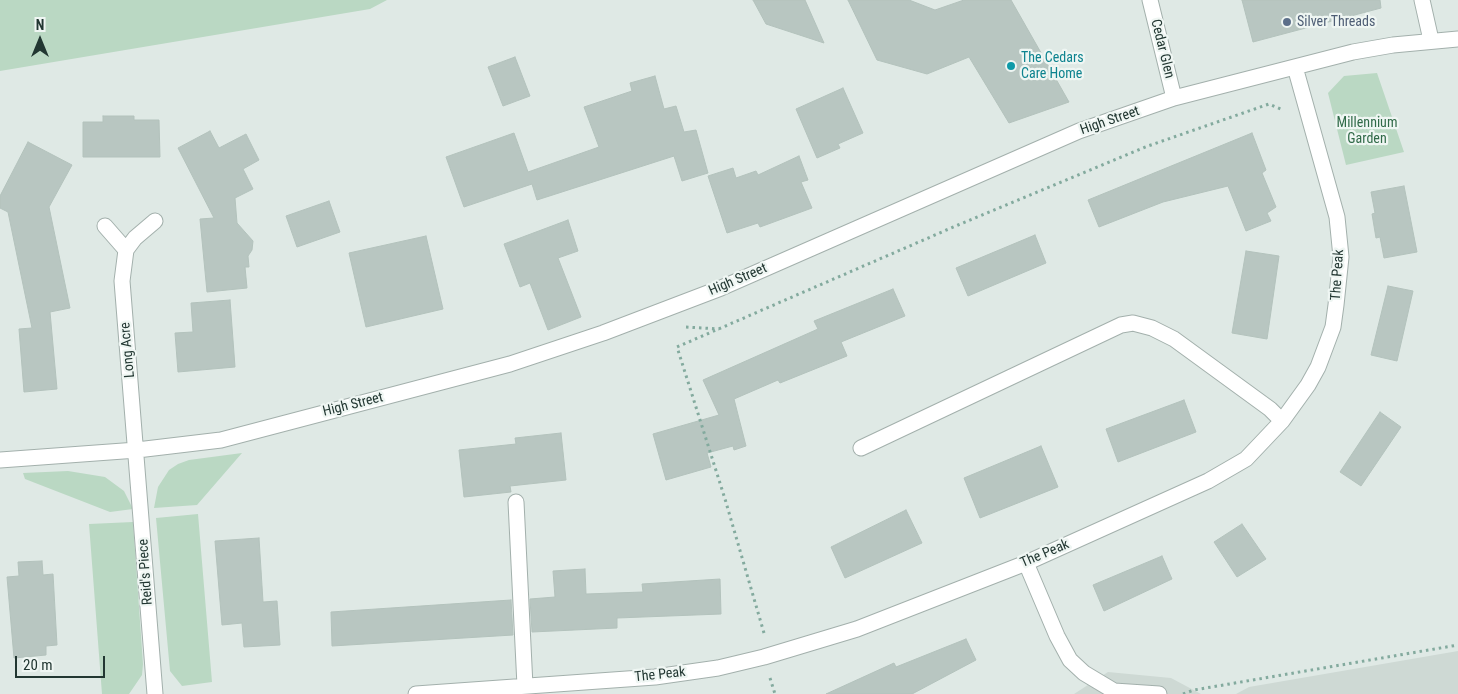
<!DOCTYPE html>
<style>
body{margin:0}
#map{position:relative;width:1458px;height:694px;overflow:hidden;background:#dfe9e5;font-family:"Roboto Condensed",sans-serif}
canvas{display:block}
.north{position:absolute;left:15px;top:15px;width:50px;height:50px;-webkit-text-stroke:4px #eff6f3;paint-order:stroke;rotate:0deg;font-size:14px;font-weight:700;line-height:20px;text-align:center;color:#223732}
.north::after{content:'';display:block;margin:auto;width:18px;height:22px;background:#223732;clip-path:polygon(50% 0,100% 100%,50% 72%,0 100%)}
.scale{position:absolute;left:15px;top:656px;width:90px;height:22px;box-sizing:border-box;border:2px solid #223732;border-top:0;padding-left:6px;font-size:15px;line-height:18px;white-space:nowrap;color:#223732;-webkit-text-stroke:4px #eff6f3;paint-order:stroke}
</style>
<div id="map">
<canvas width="1458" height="694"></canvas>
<div class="north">N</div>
<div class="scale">20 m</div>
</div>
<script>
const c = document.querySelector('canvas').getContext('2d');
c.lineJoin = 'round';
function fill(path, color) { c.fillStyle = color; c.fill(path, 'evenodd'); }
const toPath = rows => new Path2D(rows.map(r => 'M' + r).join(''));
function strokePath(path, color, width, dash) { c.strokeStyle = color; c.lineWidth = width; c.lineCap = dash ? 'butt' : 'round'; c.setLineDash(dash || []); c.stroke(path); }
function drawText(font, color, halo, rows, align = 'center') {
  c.font = font + ' "Roboto Condensed",sans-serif'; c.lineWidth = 4.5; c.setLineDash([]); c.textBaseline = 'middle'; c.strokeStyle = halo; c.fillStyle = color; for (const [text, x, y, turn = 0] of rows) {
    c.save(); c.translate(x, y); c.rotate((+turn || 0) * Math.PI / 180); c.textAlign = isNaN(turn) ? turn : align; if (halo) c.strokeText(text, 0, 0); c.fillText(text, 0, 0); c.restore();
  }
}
const built = toPath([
 [1458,651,1458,694,1236,694,1249,687],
 [1108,672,1171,678,1201,694,1074,694]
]);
const green = toPath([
 [0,0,387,0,370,9,0,71],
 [1377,73,1404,152,1346,165,1328,93,1344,76],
 [242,453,197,505,154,508,158,487,169,470,178,464,189,460],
 [68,471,105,477,124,491,133,509,110,512,25,479,23,473],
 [198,514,212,682,182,686,170,671,156,518],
 [133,522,143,664,142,675,129,694,102,694,89,524]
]);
const building = toPath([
 [753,0,805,0,824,43,766,24,753,0],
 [848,0,909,0,935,10,964,0,1011,0,1069,102,1009,123,969,57,927,74,877,60,848,0],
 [1242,0,1380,0,1381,8,1253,42,1242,0],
 [515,57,530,96,503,106,488,67,515,57],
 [655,76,664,109,676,106,684,132,696,130,708,173,682,181,674,156,537,200,532,184,464,207,446,157,514,133,528,172,599,147,584,107,632,91,630,83,655,76],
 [843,88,863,133,838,144,840,148,817,158,796,109,843,88],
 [103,116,134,116,134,120,159,120,160,157,83,157,83,122,103,122,103,116],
 [210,131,219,148,246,134,259,160,243,169,253,189,235,198,237,223,253,241,252,250,248,256,249,267,245,267,247,288,207,292,200,219,214,218,178,148,210,131],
 [1252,133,1266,170,1262,173,1276,207,1267,213,1271,221,1246,231,1228,186,1163,202,1099,227,1088,200,1252,133],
 [28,142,72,165,49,207,70,308,50,312,57,389,24,392,19,329,32,328,8,212,0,208,0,196,28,142],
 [799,156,808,180,801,182,812,208,760,227,758,223,727,233,708,176,733,168,736,178,756,171,758,175,799,156],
 [1404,186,1417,252,1384,258,1380,237,1376,238,1372,214,1375,213,1371,192,1404,186],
 [329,201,340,232,297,247,286,216,329,201],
 [568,220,578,251,558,258,581,317,548,330,530,283,520,287,504,244,568,220],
 [1035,235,1046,263,968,296,956,268,1035,235],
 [426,236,443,309,366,327,349,253,426,236],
 [1246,251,1279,256,1267,339,1232,333,1246,251],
 [1388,286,1413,291,1397,361,1371,355,1388,286],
 [893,289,905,316,841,342,847,356,780,383,778,380,734,399,746,446,734,450,733,446,707,453,711,467,666,480,653,434,719,415,703,380,818,329,814,321,893,289],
 [230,300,235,367,178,372,175,333,193,332,191,303,230,300],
 [1184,400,1196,432,1118,462,1106,429,1184,400],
 [1380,412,1401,427,1361,486,1340,472,1380,412],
 [561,433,566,480,510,486,511,492,464,497,459,450,516,444,515,438,561,433],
 [1041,446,1058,487,980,518,964,478,1041,446],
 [906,510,922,543,845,578,831,547,906,510],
 [1242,524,1266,559,1237,577,1214,542,1242,524],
 [259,538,263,602,277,601,280,645,244,647,242,623,222,625,215,541,259,538],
 [1162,556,1172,579,1104,611,1093,585,1162,556],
 [42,561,43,575,53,574,57,645,46,646,46,655,14,658,7,577,19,576,18,562,42,561],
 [585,569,586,594,643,592,642,584,720,579,721,614,617,618,617,628,532,632,530,599,555,597,553,571,585,569],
 [511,600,513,635,332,646,331,612,511,600],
 [966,639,976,660,912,694,826,694,894,663,896,667,966,639]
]);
const path = toPath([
 [686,327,719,329],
 [764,633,725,499,677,347,958,225,1148,146,1269,104,1283,110],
 [770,678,775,694],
 [1183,694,1194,690,1458,645]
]);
const minor = toPath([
 [1150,0,1174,98],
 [1422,0,1431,40],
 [105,226,126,250],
 [861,448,1121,325,1133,323,1152,328,1174,339,1270,409,1282,421],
 [0,460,137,450,221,440,510,364,603,333,721,288,1079,131,1174,98,1353,52,1393,45,1458,39],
 [516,502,525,686],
 [1026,563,1057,636,1070,660,1084,673,1114,691,1159,694],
 [155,694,122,281,126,250,135,238,155,221],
 [416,694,655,677,718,668,764,657,857,629,1026,563,1208,481,1246,459,1282,421,1308,385,1318,367,1333,327,1336,305,1341,257,1337,217,1295,67]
]);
const markers = [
 [1287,22,5,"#5c6f8a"],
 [1011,66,5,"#0f9aa8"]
];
const serviceNames = [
 ["Silver Threads",1297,22]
];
const streetNames = [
 ["Cedar Glen",1162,49,76],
 ["High Street",1110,121,-19],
 ["The Peak",1338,275,-86],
 ["High Street",738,280,-23],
 ["Long Acre",128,350,-95],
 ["High Street",353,405,-14],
 ["The Peak",1045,554,-23],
 ["Reid's Piece",146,572,-94],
 ["The Peak",660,675,-6]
];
const cultureNames = [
 ["The Cedars",1021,58],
 ["Care Home",1021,74]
];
const parkNames = [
 ["Millennium",1367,123],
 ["Garden",1367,139]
];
fill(built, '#ced9d4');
fill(green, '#bad8c3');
fill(building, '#b8c6c1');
strokePath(building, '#b3c2bc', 1);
strokePath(minor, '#a3b0ac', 17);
strokePath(path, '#83aa9e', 3, [2.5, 4]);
strokePath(minor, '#fff', 15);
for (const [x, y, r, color] of markers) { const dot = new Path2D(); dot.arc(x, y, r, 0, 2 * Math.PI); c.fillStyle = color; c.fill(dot); strokePath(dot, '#eff6f3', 2); }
drawText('14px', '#4e5e75', '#eff6f3', serviceNames, 'left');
drawText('14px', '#223732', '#eff6f3', streetNames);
drawText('14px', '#0d838f', '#eff6f3', cultureNames, 'left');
drawText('14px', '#306a48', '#eff6f3', parkNames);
</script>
